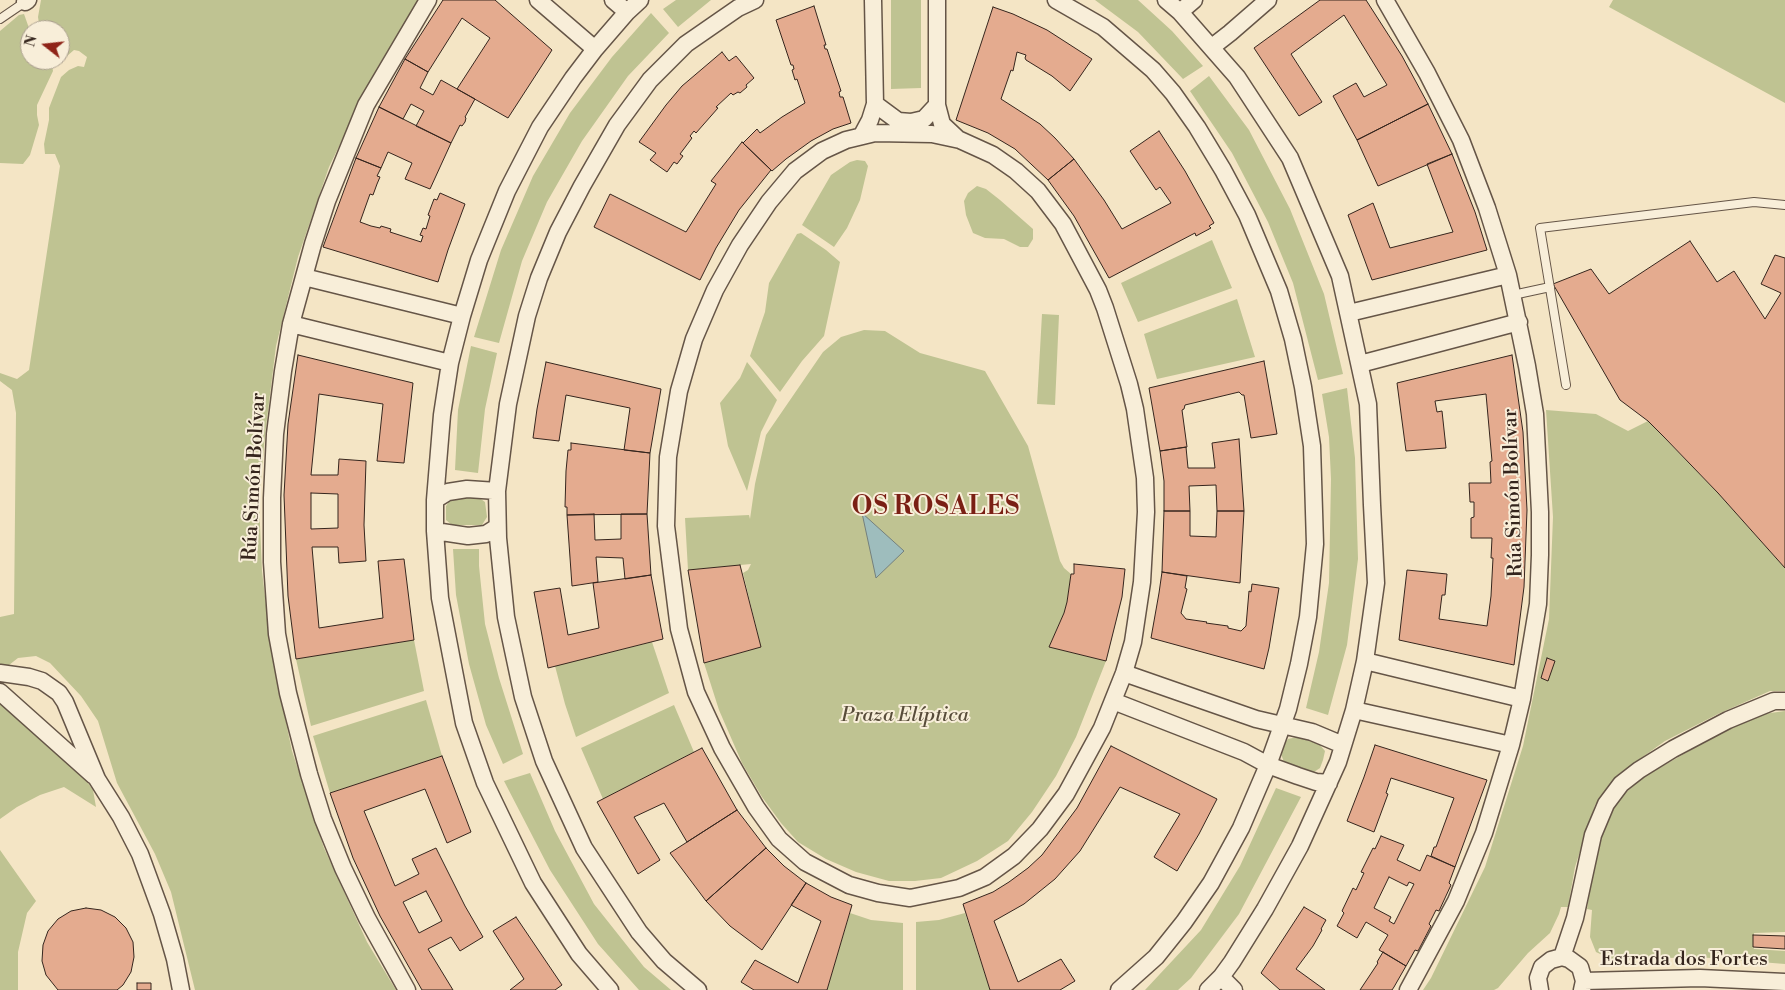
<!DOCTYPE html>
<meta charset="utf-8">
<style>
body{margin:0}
#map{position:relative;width:1785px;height:990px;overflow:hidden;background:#f4e5c5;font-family:"Libre Bodoni",serif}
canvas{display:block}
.north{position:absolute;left:20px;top:20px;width:50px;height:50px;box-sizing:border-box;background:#f8eed9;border:1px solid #aa9e8e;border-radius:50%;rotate:286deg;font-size:14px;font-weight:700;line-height:20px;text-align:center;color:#35251d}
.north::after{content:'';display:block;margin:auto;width:18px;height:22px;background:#8f2418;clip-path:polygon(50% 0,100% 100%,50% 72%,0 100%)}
</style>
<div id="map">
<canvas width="1785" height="990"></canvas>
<div class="north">N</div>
</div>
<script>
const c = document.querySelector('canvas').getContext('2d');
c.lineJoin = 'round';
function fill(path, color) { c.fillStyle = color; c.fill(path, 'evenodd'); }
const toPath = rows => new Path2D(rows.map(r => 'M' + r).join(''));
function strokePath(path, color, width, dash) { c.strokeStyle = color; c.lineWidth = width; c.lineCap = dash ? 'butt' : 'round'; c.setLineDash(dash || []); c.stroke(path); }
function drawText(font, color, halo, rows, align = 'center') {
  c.font = font + ' "Libre Bodoni",serif'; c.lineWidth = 4; c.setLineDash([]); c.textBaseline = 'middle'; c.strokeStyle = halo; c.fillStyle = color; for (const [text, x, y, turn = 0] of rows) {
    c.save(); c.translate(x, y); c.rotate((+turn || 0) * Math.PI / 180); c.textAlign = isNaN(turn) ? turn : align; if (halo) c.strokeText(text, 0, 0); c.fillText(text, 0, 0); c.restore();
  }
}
const green = toPath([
 [41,0,420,0,377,68,329,167,298,257,276,346,265,435,259,502,262,571,272,656,292,751,324,848,367,942,396,990,195,990,171,892,155,854,117,783,98,721,81,696,50,663,36,656,18,658,9,665,0,667,0,617,14,614,16,413,12,390,0,381,0,373,17,379,29,370,60,166,55,154,45,154,44,144,49,120,49,108,61,77,69,70,78,66,84,67,87,57,79,51,74,50,67,56,60,57,60,30,40,30,38,17],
 [676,0,711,0,678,27,663,9],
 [891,0,921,0,921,88,891,89],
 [1095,0,1138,0,1172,31,1203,66,1183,79,1138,32],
 [1613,0,1785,0,1785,103,1609,7],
 [651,13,669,33,628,76,582,141,547,202,522,261,499,343,474,337,501,250,533,176,570,113,612,57],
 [24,14,30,31,30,60,48,60,52,65,53,71,37,105,37,115,39,125,30,155,23,164,0,163,0,31,19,15],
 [1209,76,1249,130,1290,209,1324,294,1343,374,1318,380,1293,283,1268,222,1232,153,1190,91],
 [857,160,865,161,868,166,860,200,847,228,834,247,802,225,831,175,850,162],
 [977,186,986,189,1000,200,1033,229,1033,239,1028,247,1020,247,1004,239,985,238,973,233,966,215,964,201,968,193],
 [801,233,826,250,840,262,824,336,802,361,780,392,750,356,765,312,769,283,797,234],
 [1212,240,1232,288,1138,322,1121,283],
 [1237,299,1255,357,1157,379,1144,334],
 [1042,314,1059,315,1055,405,1037,404],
 [864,330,885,331,920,353,985,371,1028,446,1060,561,1064,568,1071,574,1067,602,1064,613,1049,647,1106,661,1076,737,1056,776,1032,812,1008,841,977,861,941,878,915,881,889,881,856,872,826,859,798,842,781,823,762,797,742,763,719,710,704,663,761,647,743,573,748,570,751,564,688,570,685,518,749,515,750,519,755,484,766,435,823,352,841,337],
 [471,346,497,353,485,409,478,473,455,470,458,410],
 [747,362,777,400,761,432,747,491,728,446,720,403,740,378],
 [1347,388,1355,458,1358,559,1347,645,1328,715,1306,708,1319,652,1329,583,1331,479,1329,437,1322,394],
 [1546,410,1596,414,1628,431,1648,421,1718,493,1785,568,1785,691,1770,691,1718,714,1665,741,1620,773,1595,805,1575,867,1568,907,1561,907,1559,914,1550,933,1528,953,1498,988,1494,990,1423,990,1431,978,1485,867,1523,746,1549,619,1553,517],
 [478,497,485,502,487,517,482,525,452,525,446,520,446,506,451,499],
 [453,549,479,549,479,566,485,624,499,678,523,754,503,764,486,725,469,664,456,595],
 [414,640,424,691,311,726,296,659],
 [652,642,669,693,576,737,565,704,555,666],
 [0,698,80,772,93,790,96,807,64,787,40,795,17,807,0,819],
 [426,700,442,756,330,793,313,736],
 [674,705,694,752,603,799,581,748],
 [1785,711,1785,932,1754,933,1753,947,1754,949,1785,951,1785,964,1698,957,1613,960,1596,952,1590,937,1592,910,1587,909,1592,876,1604,825,1620,798,1642,778,1724,731,1763,714],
 [1297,737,1319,744,1325,751,1323,760,1320,768,1314,772,1304,771,1284,762,1281,754,1283,746,1288,739],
 [530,773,555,831,594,904,644,967,671,990,639,990,598,944,550,870,504,781],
 [1276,788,1301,797,1239,914,1191,978,1178,990,1145,990,1201,930,1240,866],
 [0,850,36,901,27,913,18,952,18,990,0,990],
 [850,913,871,920,903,923,903,990,827,990],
 [965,913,990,990,916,990,916,922,939,920]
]);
const water = toPath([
 [862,513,904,551,876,578,862,513]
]);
const building = toPath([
 [443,0,495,0,552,50,508,118,457,89,490,38,462,18,428,72,405,59,443,0],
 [1320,0,1366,0,1402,56,1428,104,1357,140,1333,96,1356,83,1364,97,1387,85,1344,15,1291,54,1322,102,1299,116,1254,48,1320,0],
 [814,6,826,45,824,45,825,49,827,49,841,91,839,92,840,97,843,97,851,123,833,129,811,141,786,159,772,171,743,143,757,129,760,133,782,117,805,103,797,79,795,80,792,70,794,69,793,65,791,65,776,20,814,6],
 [993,7,1013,14,1047,30,1092,59,1070,91,1052,76,1026,60,1025,58,1026,55,1017,52,1013,71,1011,70,1001,99,1040,124,1055,138,1074,159,1048,180,1015,149,988,133,956,120,993,7],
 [722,52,729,61,736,56,754,78,746,85,747,87,740,93,738,92,733,95,731,93,716,107,718,108,696,133,694,131,690,136,692,138,680,154,683,156,677,164,674,162,667,172,650,160,656,153,639,142,666,105,682,86,722,52],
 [405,59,428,72,420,88,433,95,441,80,475,99,465,117,466,118,465,122,462,126,460,125,451,143,416,126,424,111,411,104,403,119,379,107,405,59],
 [1428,104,1452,154,1378,186,1357,140,1428,104],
 [379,107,451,143,430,189,405,179,412,163,388,152,381,168,356,158,379,107],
 [1159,131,1185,171,1214,223,1209,226,1211,228,1196,236,1195,233,1109,278,1074,216,1048,180,1074,159,1104,200,1122,229,1171,203,1160,187,1156,190,1130,151,1159,131],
 [742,142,771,170,739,210,716,248,700,280,594,227,610,194,686,232,716,184,711,181,742,142],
 [1452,154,1475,212,1487,250,1372,280,1348,215,1373,203,1390,248,1453,232,1427,164,1452,154],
 [356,158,381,168,377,176,380,177,377,184,373,195,370,194,360,222,371,226,380,228,381,226,391,229,390,232,421,242,423,236,420,235,423,228,426,229,430,216,428,215,434,199,437,200,440,193,465,204,448,250,438,282,323,247,356,158],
 [1690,241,1717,282,1734,271,1765,319,1781,293,1761,284,1775,255,1785,258,1785,568,1718,493,1664,437,1648,421,1620,400,1553,284,1591,269,1609,294,1690,241],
 [298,355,413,383,404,463,377,461,383,404,319,394,311,475,338,475,339,459,366,461,364,525,366,561,339,563,338,547,312,547,319,628,383,618,378,561,404,559,414,640,296,659,288,596,284,495,288,424,298,355],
 [311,493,338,494,338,528,311,529,311,493],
 [1512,355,1523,432,1527,510,1524,587,1514,665,1399,640,1407,570,1447,574,1445,595,1442,595,1439,619,1487,626,1491,596,1493,558,1491,558,1492,538,1471,538,1471,518,1474,517,1474,502,1470,502,1469,483,1491,483,1490,462,1492,461,1486,394,1435,401,1437,412,1442,411,1446,448,1406,451,1397,383,1512,355],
 [1264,361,1277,434,1251,438,1244,395,1242,395,1239,392,1185,405,1184,409,1182,410,1187,447,1160,451,1149,388,1264,361],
 [546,362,661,389,650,453,624,450,630,408,566,395,559,441,533,438,537,409,546,362],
 [1239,439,1244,511,1217,511,1216,485,1189,486,1190,511,1164,511,1164,481,1160,451,1186,447,1188,468,1215,468,1212,443,1239,439],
 [571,443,650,453,647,514,567,515,567,507,565,507,566,471,568,450,571,450,571,443],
 [1164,511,1190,511,1190,536,1216,537,1217,511,1244,511,1240,583,1162,572,1164,511],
 [594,514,595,540,621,539,621,514,647,514,651,575,625,579,623,558,596,557,598,582,572,586,567,515,594,514],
 [1074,564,1125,569,1122,597,1106,661,1049,647,1064,613,1067,602,1071,574,1074,574,1074,564],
 [740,565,761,647,704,663,688,570,740,565],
 [1162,572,1187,576,1185,588,1187,589,1181,613,1186,619,1207,622,1206,623,1228,626,1228,628,1241,631,1246,626,1249,591,1251,592,1252,584,1279,588,1269,648,1264,669,1151,638,1159,593,1162,572],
 [651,575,663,639,548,668,534,592,560,588,568,635,599,628,593,583,651,575],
 [1547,658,1555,661,1548,681,1541,678,1547,658],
 [1375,745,1487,780,1455,867,1431,856,1434,847,1436,847,1454,798,1391,778,1386,793,1388,794,1374,832,1347,821,1364,777,1375,745],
 [1111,746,1217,799,1199,834,1177,871,1154,857,1180,814,1120,787,1080,851,1055,879,1024,904,994,921,1018,982,1061,959,1075,981,1060,990,990,990,963,904,993,892,1009,882,1028,868,1042,855,1077,808,1111,746],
 [702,748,737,810,687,842,664,803,634,817,660,860,638,874,597,802,702,748],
 [442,756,471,832,447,843,425,789,364,811,395,886,419,874,412,859,436,848,465,906,483,937,460,951,451,937,428,949,453,990,422,990,380,916,353,858,330,793,442,756],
 [426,891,442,921,419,933,403,902,426,891],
 [737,810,766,848,706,901,670,853,737,810],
 [1381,836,1404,845,1397,860,1420,871,1427,855,1455,867,1449,883,1451,885,1439,911,1436,910,1429,924,1431,926,1418,951,1415,950,1406,966,1379,950,1388,935,1366,922,1357,938,1337,926,1344,913,1342,911,1353,888,1356,890,1364,873,1361,872,1373,848,1375,849,1381,836],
 [1389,877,1407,886,1409,882,1414,884,1394,924,1389,921,1391,917,1374,908,1389,877],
 [766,848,784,866,806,883,762,950,730,926,706,901,766,848],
 [806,883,831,897,852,905,827,990,754,990,741,982,755,960,798,983,821,921,791,905,806,883],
 [1304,907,1326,920,1321,929,1322,930,1313,946,1296,969,1325,990,1280,990,1261,973,1304,907],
 [86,908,101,910,115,917,126,928,133,942,134,957,131,972,123,985,117,990,58,990,46,975,42,961,43,945,48,931,58,919,71,911,86,908],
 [516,917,562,985,555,990,510,990,524,979,493,931,516,917],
 [1753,935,1785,936,1785,949,1753,947,1753,935],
 [1383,952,1406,966,1394,987,1392,990,1360,990,1378,963,1377,962,1383,952],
 [137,983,151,983,151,990,137,990,137,983]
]);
const lane = toPath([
 [0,19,25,2],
 [1513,295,1550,287],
 [1566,385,1540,228,1754,202,1785,205]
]);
const street = toPath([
 [538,0,595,49],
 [613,0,627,12],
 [937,0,937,105,942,124,958,139],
 [1056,0,1103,27,1153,70,1173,93,1197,127,1223,170,1247,215,1279,291,1293,339,1303,387,1312,446,1315,544,1308,617,1299,664,1288,709,1268,765,1241,828,1211,883,1184,922,1156,957,1119,990],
 [1166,0,1180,12,1237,77,1290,158,1340,276,1368,404,1372,505,1376,583,1365,661,1354,710,1338,762,1300,846,1265,909,1232,962,1221,977,1208,990],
 [1385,0,1427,73,1461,140,1487,208,1508,275,1527,366,1535,414,1540,512,1540,555,1538,604,1522,699,1511,745,1484,833,1456,901,1408,990],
 [25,2,28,0],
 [1180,12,1194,0],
 [1212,47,1230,33,1268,0],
 [875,104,898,121,911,122,924,119,937,105],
 [875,133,932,134,960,140,993,155,1016,171,1038,191,1063,224,1098,290,1105,308,1129,384,1135,409,1145,478,1146,512,1142,582,1133,642,1124,673,1102,728,1066,794,1040,829,1014,856,985,877,959,888,910,898,878,893,849,885,805,862,779,839,756,807,722,748,696,692,679,629,666,526,668,457,679,391,694,339,715,290,740,245,769,202,795,171,822,151,846,140,875,133],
 [862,135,870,120,875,104,873,0],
 [304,277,462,316],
 [1349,313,1508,275],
 [291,324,450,363],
 [1360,364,1519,322],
 [435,500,448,492,467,489,497,491],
 [435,531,468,536,486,534,497,527],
 [1365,661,1522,699],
 [0,673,29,677,42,681,59,693,65,702,97,779,121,817,140,854,162,914,175,959,181,990],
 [1124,673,1256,719,1312,732,1343,745],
 [0,692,94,776],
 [1113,701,1244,752,1268,765,1298,776,1316,782,1329,783],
 [1354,710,1511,745],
 [1562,957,1575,918,1593,835,1606,804,1621,784,1639,770,1673,749,1728,720,1774,701,1785,701],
 [1221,977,1234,990],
 [1584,981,1700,978,1785,982],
 [407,990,367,918,343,868,323,819,309,774,288,693,277,634,272,562,272,498,275,434,283,371,291,324,313,244,327,201,366,105,428,0],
 [610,990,579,954,533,883,485,783,464,723,440,598,435,531,435,500,442,415,450,363,462,316,479,260,507,191,540,127,573,78,595,49,627,12,640,0],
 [698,990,664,961,639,932,584,848,544,761,523,697,506,617,498,538,497,491,508,404,527,316,539,278,558,232,582,186,617,125,650,80,686,44,738,8,755,0],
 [1540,990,1538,978,1542,967,1551,960,1562,957,1569,959,1580,967,1584,981,1582,990]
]);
const streetNames = [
 ["Rúa Simón Bolívar",255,477,-87],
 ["Rúa Simón Bolívar",1514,493,-92],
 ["Estrada dos Fortes",1684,960]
];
const parkNames = [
 ["Praza Elíptica",905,716]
];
const districtNames = [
 ["OS ROSALES",936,508]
];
fill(green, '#bfc392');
fill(water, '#9ebdbd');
strokePath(water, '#74807d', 1);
fill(building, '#e4ab8f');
strokePath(building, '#35251d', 1);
strokePath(lane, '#655547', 10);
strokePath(street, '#655547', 19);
strokePath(lane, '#f8eed9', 8);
strokePath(street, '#f8eed9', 16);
drawText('20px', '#35251d', '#f8eed9', streetNames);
drawText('italic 20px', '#584c3a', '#f8eed9', parkNames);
c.letterSpacing = '1px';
drawText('bold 25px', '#7a1f14', '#f8eed9', districtNames);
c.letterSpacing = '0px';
</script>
